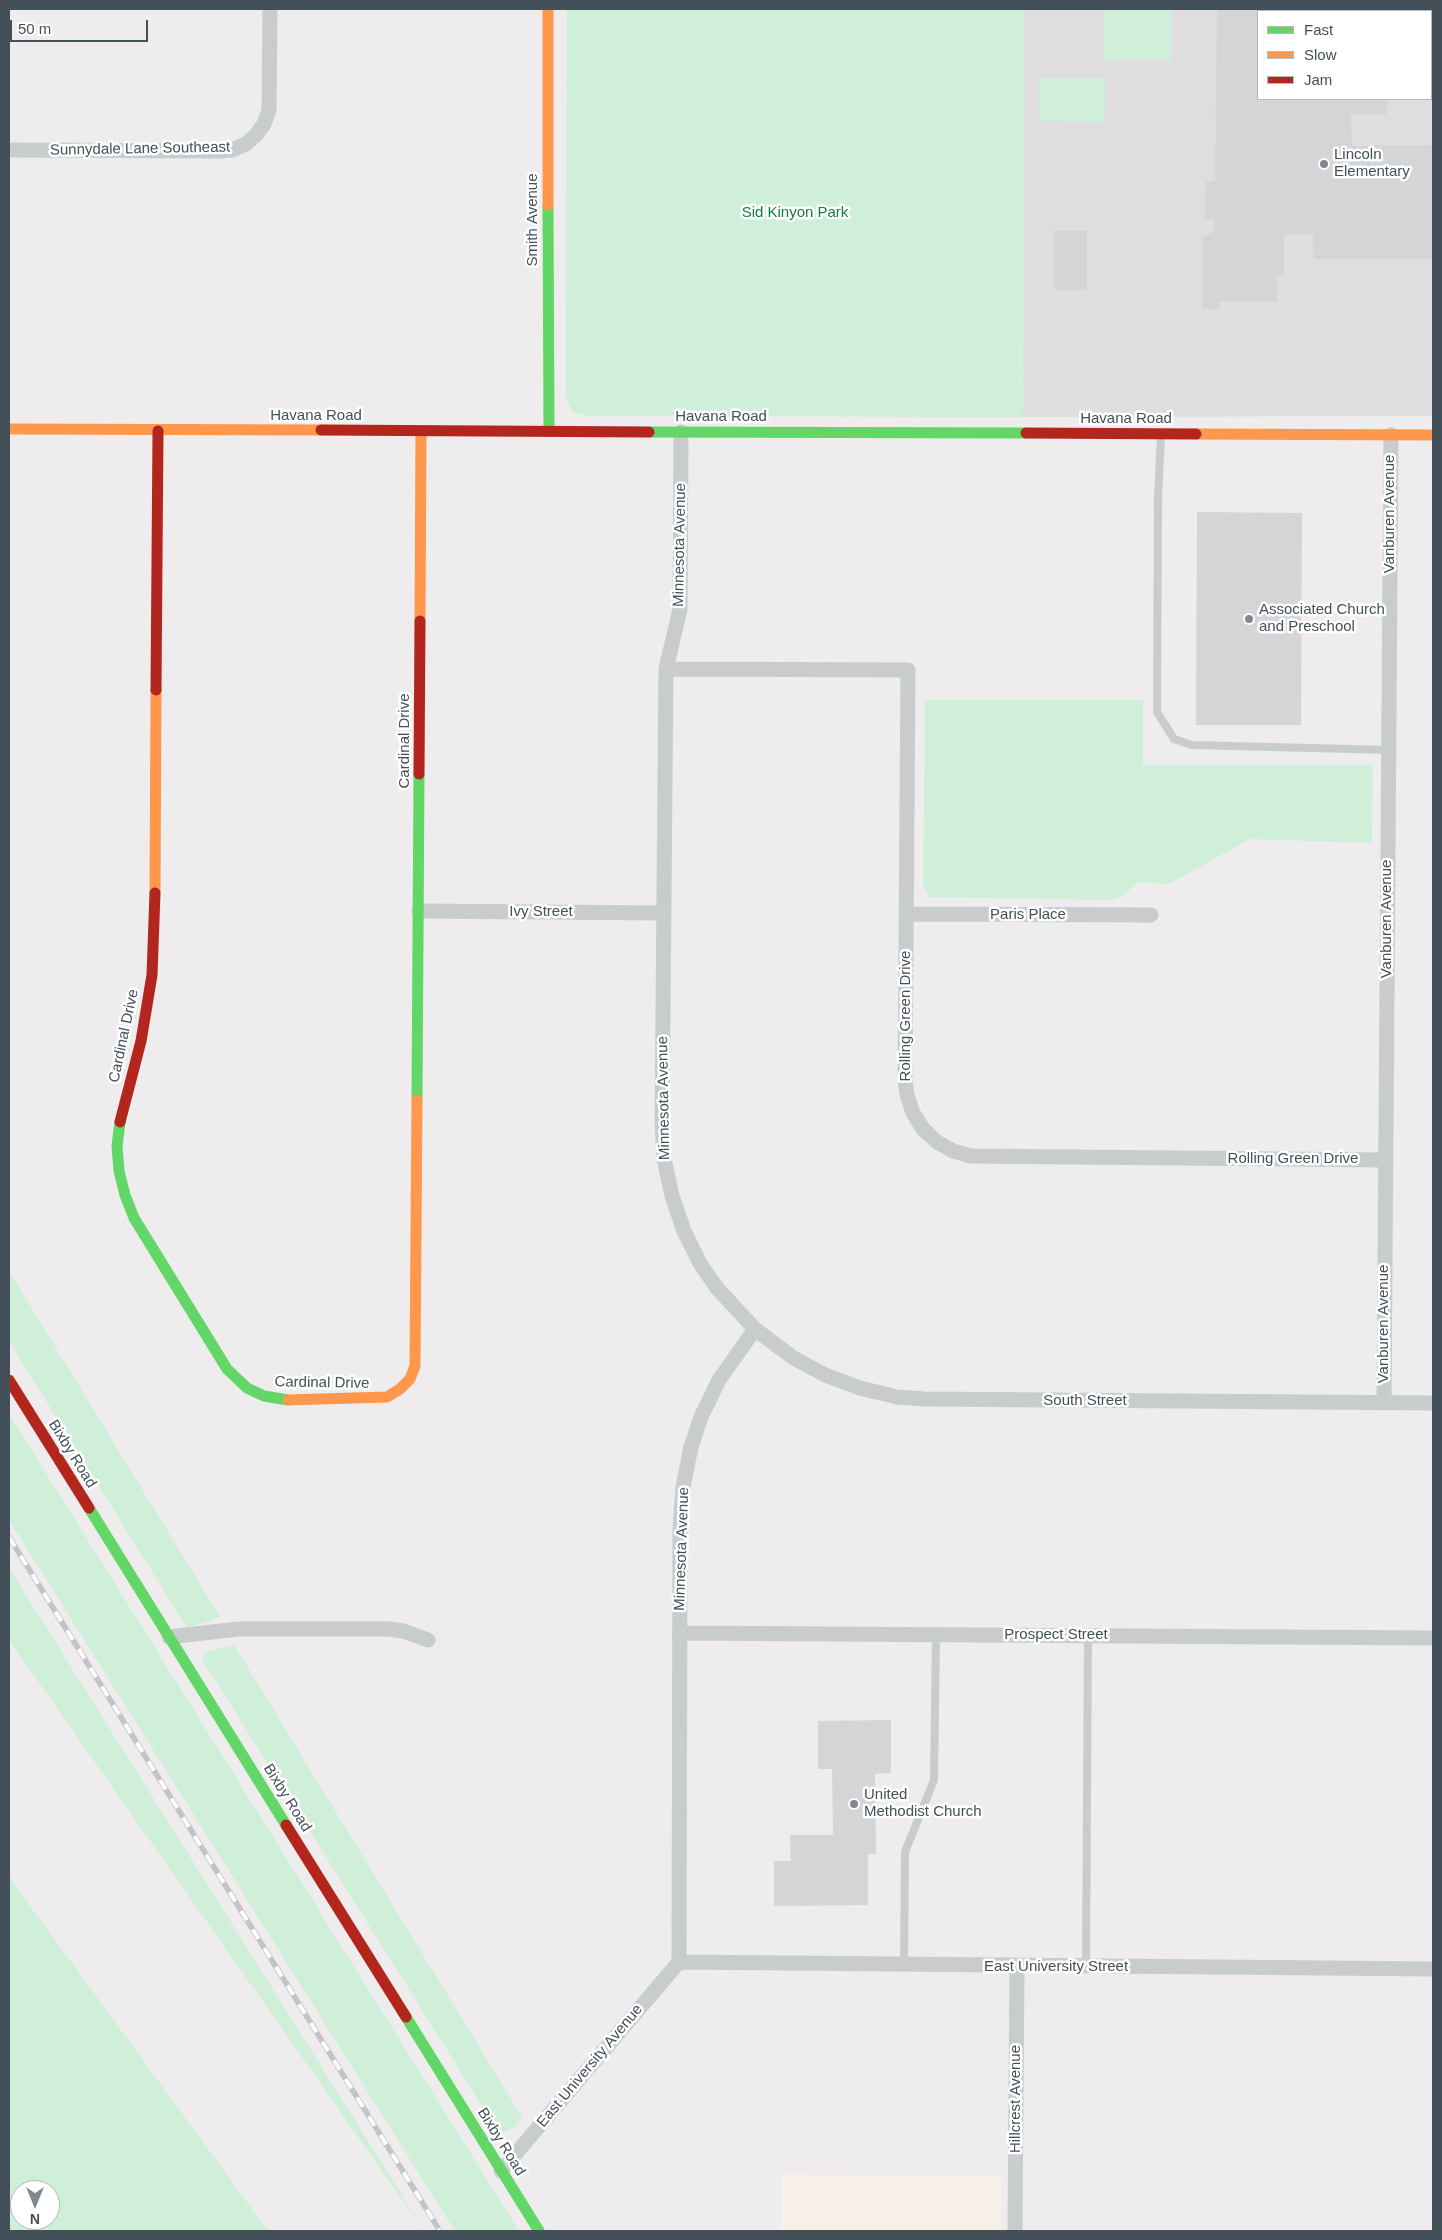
<!DOCTYPE html>
<style>
body{margin:0}
#map{position:relative;width:1442px;height:2240px;overflow:hidden;background:#eeecec;font-family:Arial,sans-serif}
canvas{display:block}
.frame{position:absolute;inset:0;border:10px solid #43505a;pointer-events:none}
.legend{position:absolute;left:1257px;top:10px;width:175px;height:90px;box-sizing:border-box;background:#fff;border:1px solid #b4b9bd;margin:0;padding:6px 9px;list-style:none;font-size:15px;color:#43505a}
.legend li{display:flex;align-items:center;gap:10px;height:25px}
.legend b{width:25px;border:1px solid #b4b9bd}
.north{position:absolute;left:10px;top:2180px;width:50px;height:50px;box-sizing:border-box;background:#fff;border:1px solid #b4b9bd;border-radius:50%;rotate:180deg;font-size:14px;font-weight:700;line-height:20px;text-align:center;color:#43505a}
.north::after{content:'';display:block;margin:auto;width:18px;height:22px;background:#7f878d;clip-path:polygon(50% 0,100% 100%,50% 72%,0 100%)}
.scale{position:absolute;left:10px;top:20px;width:138px;height:22px;box-sizing:border-box;border:2px solid #43505a;border-top:0;padding-left:6px;font-size:15px;line-height:18px;white-space:nowrap;color:#43505a;-webkit-text-stroke:4px #fff;paint-order:stroke}
</style>
<div id="map">
<canvas width="1442" height="2240"></canvas>
<div class="frame"></div>
<ul class="legend">
<li><b style="height:6px;background:#63d668"></b>Fast</li>
<li><b style="height:6px;background:#ff974d"></b>Slow</li>
<li><b style="height:6px;background:#b3261e"></b>Jam</li>
</ul>
<div class="north">N</div>
<div class="scale">50 m</div>
</div>
<script>
const c = document.querySelector('canvas').getContext('2d');
c.lineJoin = 'round';
function fill(path, color) { c.fillStyle = color; c.fill(path, 'evenodd'); }
const toPath = rows => new Path2D(rows.map(r => 'M' + r).join(''));
function strokePath(path, color, width, dash) { c.strokeStyle = color; c.lineWidth = width; c.lineCap = dash ? 'butt' : 'round'; c.setLineDash(dash || []); c.stroke(path); }
function drawText(font, color, halo, rows, align = 'center') {
  c.font = font + ' Arial,sans-serif'; c.lineWidth = 5; c.setLineDash([]); c.textBaseline = 'middle'; c.strokeStyle = halo; c.fillStyle = color; for (const [text, x, y, turn = 0] of rows) {
    c.save(); c.translate(x, y); c.rotate((+turn || 0) * Math.PI / 180); c.textAlign = isNaN(turn) ? turn : align; if (halo) c.strokeText(text, 0, 0); c.fillText(text, 0, 0); c.restore();
  }
}
const commercial = toPath([
 [782,2174,1001,2176,1001,2231,782,2231]
]);
const education = toPath([
 [1024,9,1433,9,1433,416,1023,417],
 [1258,11,1431,11,1431,99,1258,99]
]);
const green = toPath([
 [567,9,1024,9,1023,417,586,416,572,412,566,396],
 [1104,9,1171,9,1171,60,1104,60],
 [1039,78,1105,78,1105,122,1039,121],
 [925,700,1143,700,1143,765,1373,765,1372,843,1250,839,1169,884,1139,882,1123,895,1112,900,930,897,923,885],
 [9,1271,220,1617,187,1628,9,1341],
 [9,1414,519,2231,455,2231,9,1520],
 [9,1568,363,2133,424,2231,9,1640],
 [234,1645,522,2117,516,2126,504,2132,491,2120,202,1659,206,1652],
 [9,1877,268,2231,9,2231],
 [20,2190,50,2190,50,2220,20,2220]
]);
const building = toPath([
 [1217,9,1278,9,1278,11,1258,11,1258,99,1387,99,1387,114,1351,114,1352,146,1433,145,1433,259,1314,259,1313,234,1284,234,1284,276,1277,276,1277,302,1219,302,1219,309,1202,309,1202,237,1214,232,1214,219,1205,219,1206,181,1215,181],
 [1054,231,1087,231,1087,290,1054,290],
 [1197,512,1302,513,1301,725,1196,725],
 [891,1720,891,1773,875,1774,876,1854,868,1854,868,1905,774,1906,774,1861,791,1861,790,1835,833,1835,832,1769,818,1769,818,1721]
]);
const lane = toPath([
 [1161,434,1158,499,1157,712,1174,739,1192,745,1388,750],
 [904,1965,905,1852,934,1780,936,1635],
 [1086,1967,1088,1636]
]);
const street = toPath([
 [9,150,220,151,232,150,246,144,256,135,264,124,269,110,270,9],
 [681,432,680,609,666,669,662,1122,664,1159,672,1196,684,1231,701,1265,717,1288,755,1329,792,1357,825,1375,860,1388,897,1397,925,1399,1433,1403],
 [666,669,908,670,905,1079,907,1095,913,1113,923,1129,937,1142,953,1151,971,1156,1386,1160],
 [419,911,663,913],
 [906,914,1151,915],
 [1384,1403,1391,435],
 [679,1633,1433,1638],
 [169,1637,238,1629,389,1629,403,1631,428,1640],
 [679,1962,1433,1969],
 [679,1962,680,1529,683,1487,691,1447,701,1417,719,1380,755,1329],
 [501,2171,679,1962],
 [1015,2231,1017,1967]
]);
const fast = toPath([
 [548,205,549,431],
 [649,432,1026,433],
 [417,1100,419,774],
 [120,1122,117,1146,119,1171,125,1195,134,1218,227,1369,247,1388,264,1396,288,1400],
 [89,1508,286,1825],
 [406,2017,539,2231]
]);
const slow = toPath([
 [548,9,548,205],
 [9,429,321,430],
 [1196,434,1433,435],
 [420,621,421,431],
 [155,893,156,690],
 [288,1400,387,1397,400,1389,410,1379,415,1366,417,1100]
]);
const jam = toPath([
 [321,430,649,432],
 [1026,433,1196,434],
 [156,690,158,431],
 [419,774,420,621],
 [120,1122,141,1041,152,975,155,893],
 [9,1380,89,1508],
 [286,1825,406,2017]
]);
const rail = toPath([
 [9,1537,440,2231]
]);
const markers = [
 [1324,164,5,"#7f878d"],
 [1249,619,5,"#7f878d"],
 [854,1804,5,"#7f878d"]
];
const streetNames = [
 ["Sunnydale Lane Southeast",140,149,-1],
 ["Smith Avenue",533,220,-90],
 ["Havana Road",316,416],
 ["Havana Road",721,417],
 ["Havana Road",1126,419],
 ["Vanburen Avenue",1390,514,-90],
 ["Minnesota Avenue",680,545,-89],
 ["Cardinal Drive",405,741,-90],
 ["Ivy Street",541,912],
 ["Paris Place",1028,915],
 ["Vanburen Avenue",1387,919,-90],
 ["Rolling Green Drive",906,1016,-90],
 ["Cardinal Drive",124,1036,-78],
 ["Minnesota Avenue",664,1098,-91],
 ["Rolling Green Drive",1293,1159],
 ["Vanburen Avenue",1384,1324,-90],
 ["Cardinal Drive",322,1383,1],
 ["South Street",1085,1401],
 ["Bixby Road",72,1454,58],
 ["Minnesota Avenue",682,1549,-88],
 ["Prospect Street",1056,1635],
 ["Bixby Road",287,1798,58],
 ["East University Street",1056,1967],
 ["East University Avenue",590,2066,-50],
 ["Hillcrest Avenue",1016,2099,-90],
 ["Bixby Road",501,2142,58]
];
const poiNames = [
 ["Lincoln",1334,155],
 ["Elementary",1334,172],
 ["Associated Church",1259,610],
 ["and Preschool",1259,627],
 ["United",864,1795],
 ["Methodist Church",864,1812]
];
const parkNames = [
 ["Sid Kinyon Park",795,213]
];
fill(commercial, '#f6f0e6');
fill(education, '#dfddde');
fill(green, '#cfefd9');
fill(building, '#d5d4d7');
strokePath(lane, '#c8cccd', 8);
strokePath(street, '#c8cccd', 15);
strokePath(fast, '#63d668', 11);
strokePath(slow, '#ff974d', 11);
strokePath(jam, '#b3261e', 11);
strokePath(rail, '#c2c4c7', 5.5);
strokePath(rail, '#fff', 4, [11]);
for (const [x, y, r, color] of markers) { const dot = new Path2D(); dot.arc(x, y, r, 0, 2 * Math.PI); c.fillStyle = color; c.fill(dot); strokePath(dot, '#fff', 2); }
drawText('15px', '#43505a', '#fff', streetNames);
drawText('15px', '#43505a', '#fff', poiNames, 'left');
drawText('15px', '#107e43', '#fff', parkNames);
</script>
